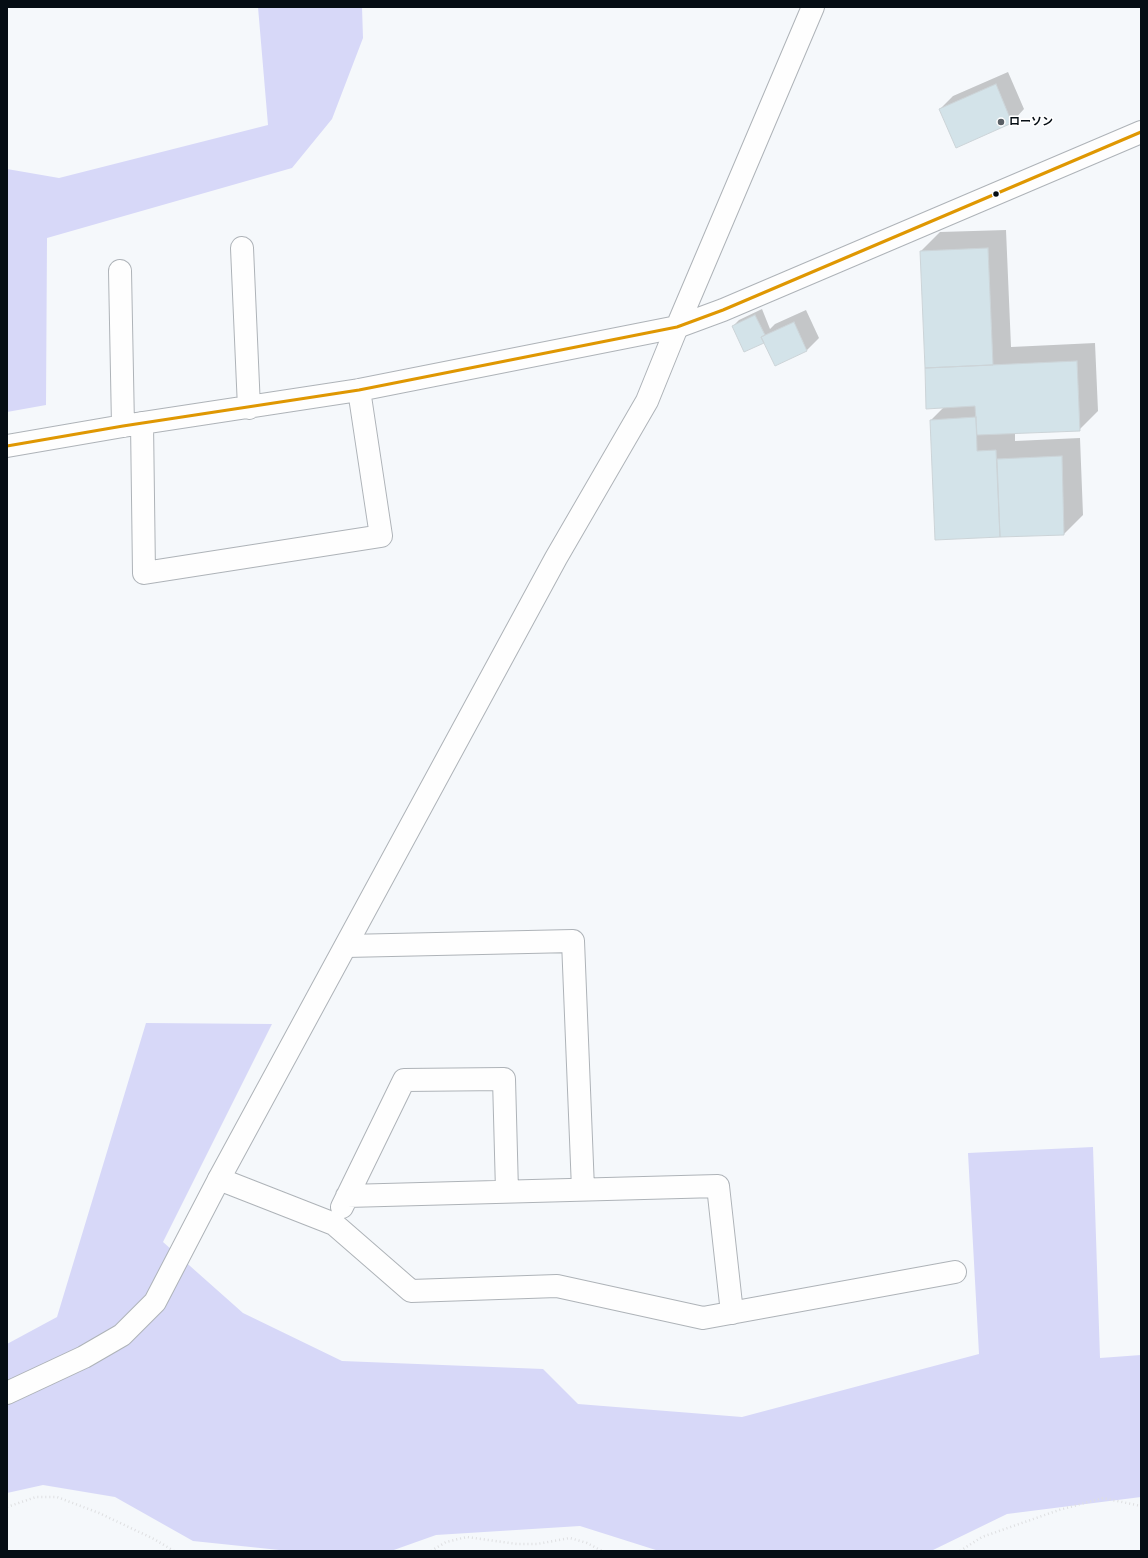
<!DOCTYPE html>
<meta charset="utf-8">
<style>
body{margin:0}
#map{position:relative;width:1148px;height:1558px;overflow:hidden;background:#f5f8fb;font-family:"DejaVu Sans",sans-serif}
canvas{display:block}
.frame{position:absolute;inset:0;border:8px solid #050d14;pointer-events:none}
</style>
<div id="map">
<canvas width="1148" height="1558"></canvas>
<div class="frame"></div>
</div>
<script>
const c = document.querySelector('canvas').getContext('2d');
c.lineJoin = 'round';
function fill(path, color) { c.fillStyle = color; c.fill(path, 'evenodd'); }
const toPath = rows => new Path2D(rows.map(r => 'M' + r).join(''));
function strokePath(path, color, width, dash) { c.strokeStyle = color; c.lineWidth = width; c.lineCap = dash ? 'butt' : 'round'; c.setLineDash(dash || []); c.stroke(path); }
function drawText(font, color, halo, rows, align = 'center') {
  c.font = font + ' "DejaVu Sans","Noto Sans JP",sans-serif'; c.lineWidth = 3; c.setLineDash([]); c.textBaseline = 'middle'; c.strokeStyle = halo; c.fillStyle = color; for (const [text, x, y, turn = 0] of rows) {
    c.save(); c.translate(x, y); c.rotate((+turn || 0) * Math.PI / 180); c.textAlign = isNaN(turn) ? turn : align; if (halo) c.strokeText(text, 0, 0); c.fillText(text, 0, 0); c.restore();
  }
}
const green = toPath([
 [258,7,362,7,363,38,332,119,292,168,47,238,46,405,7,412,7,169,59,178,268,125],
 [146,1023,272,1024,163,1242,243,1313,342,1361,543,1369,578,1404,742,1417,979,1354,968,1153,1093,1147,1100,1358,1141,1355,1141,1497,1007,1514,931,1551,659,1551,580,1526,436,1535,391,1551,289,1551,193,1541,115,1497,43,1485,7,1493,7,1344,57,1317]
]);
const shadow = toPath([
 [1008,72,1024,109,1012,122,957,146,940,109,953,96],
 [1006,230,1011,347,1095,343,1098,411,1079,430,1015,433,1015,441,1080,438,1083,515,1064,534,936,539,931,420,944,407,921,251,940,232],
 [762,309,770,329,775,324,806,310,819,338,807,350,765,342,733,326,739,320]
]);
const building = toPath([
 [996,84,1012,123,956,148,939,109,996,84],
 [988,248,993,365,925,368,920,251,988,248],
 [755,315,765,335,761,337,764,343,744,352,732,326,755,315],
 [794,322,807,351,775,366,761,337,794,322],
 [1077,361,1080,431,977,435,975,406,926,409,925,368,1077,361],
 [976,417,977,451,996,450,1000,537,935,540,930,420,976,417],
 [1062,456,1064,535,1000,537,997,459,1062,456]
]);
const path = toPath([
 [7,1507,36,1497,57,1497,99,1513,154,1539,174,1551],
 [431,1551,446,1542,467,1537,517,1544,537,1544,570,1538,587,1543,602,1551],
 [960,1551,982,1537,1059,1510,1103,1498,1141,1506]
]);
const street = toPath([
 [242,248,249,408],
 [120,271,123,426],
 [677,327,813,7],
 [142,423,144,573,381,536,359,390],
 [7,446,123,426,359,390,677,327,723,310,1141,132],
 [346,946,573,941,583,1189],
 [219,1179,334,1224,411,1291,557,1286,703,1318,955,1272],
 [347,1196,718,1186,732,1313],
 [342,1207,404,1080,504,1079,507,1191]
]);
const secondary = toPath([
 [7,1393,84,1357,122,1335,155,1302,219,1179,556,558,647,401,677,327]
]);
const bus1 = toPath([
 [7,446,123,426,359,390,677,327,723,310,1141,132]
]);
const markers = [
 [1001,122,4,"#595f65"],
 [996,194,3.5,"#050d14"]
];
const poiNames = [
 ["ローソン",1009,122]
];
fill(green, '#d7d8f8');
fill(shadow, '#0003');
fill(building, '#d3e3e9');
strokePath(building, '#ccd4d8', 1);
strokePath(street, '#aeb3b8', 24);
strokePath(secondary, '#aeb3b8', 24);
strokePath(path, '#dedfe1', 2.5, [1, 3]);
strokePath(street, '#fefefe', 22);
strokePath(secondary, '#fefefe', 22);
strokePath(bus1, '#df9702', 3);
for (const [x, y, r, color] of markers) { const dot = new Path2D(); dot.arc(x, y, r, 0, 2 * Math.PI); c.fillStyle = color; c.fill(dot); strokePath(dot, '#fff', 1.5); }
drawText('bold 11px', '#050d14', '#fff', poiNames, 'left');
</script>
